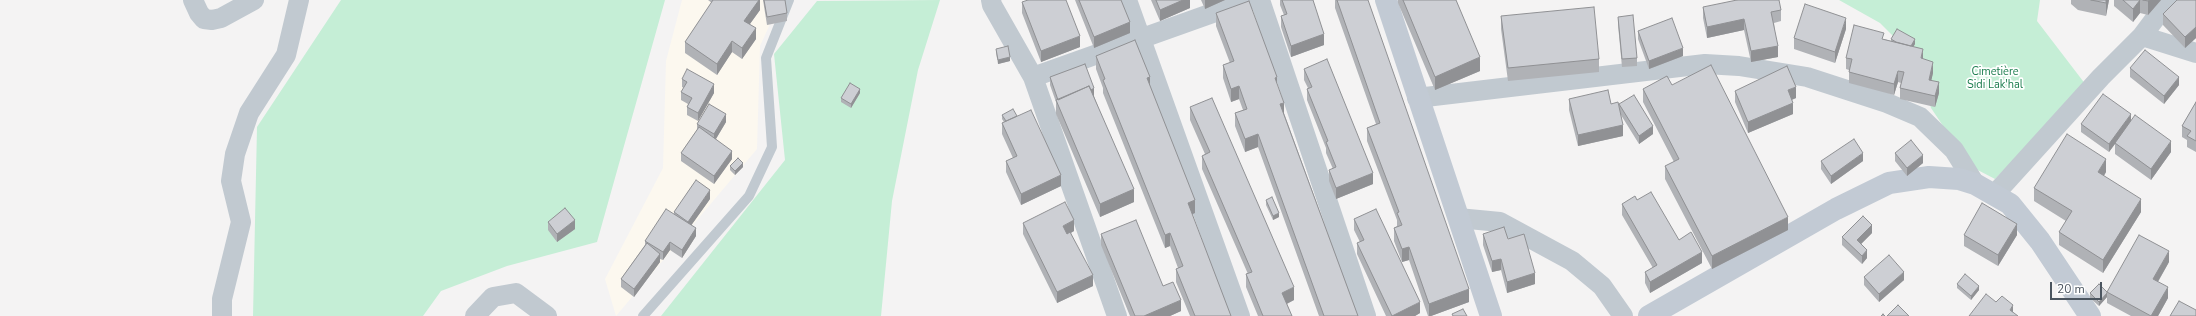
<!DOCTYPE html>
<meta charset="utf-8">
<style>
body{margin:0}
#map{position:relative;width:2196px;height:316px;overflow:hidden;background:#f4f3f3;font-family:"Nunito Sans",sans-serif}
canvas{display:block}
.scale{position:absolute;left:2050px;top:282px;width:52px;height:18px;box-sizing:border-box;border:2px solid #4b555f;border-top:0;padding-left:5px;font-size:12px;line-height:14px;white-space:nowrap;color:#4b555f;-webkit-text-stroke:3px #fff;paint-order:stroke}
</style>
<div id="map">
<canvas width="2196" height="316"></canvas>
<div class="scale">20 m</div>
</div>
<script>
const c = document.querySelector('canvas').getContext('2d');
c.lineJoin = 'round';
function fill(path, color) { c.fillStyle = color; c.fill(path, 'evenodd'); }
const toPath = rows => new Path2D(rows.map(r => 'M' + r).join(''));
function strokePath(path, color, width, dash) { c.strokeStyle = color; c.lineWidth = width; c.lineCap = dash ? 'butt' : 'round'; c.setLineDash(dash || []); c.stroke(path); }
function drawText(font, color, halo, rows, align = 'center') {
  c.font = font + ' "Nunito Sans",sans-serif'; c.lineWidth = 3.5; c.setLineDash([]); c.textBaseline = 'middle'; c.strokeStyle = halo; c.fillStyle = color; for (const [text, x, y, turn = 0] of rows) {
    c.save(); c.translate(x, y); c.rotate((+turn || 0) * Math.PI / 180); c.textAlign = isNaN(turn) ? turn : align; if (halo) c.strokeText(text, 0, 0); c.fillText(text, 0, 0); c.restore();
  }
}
const commercial = toPath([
 [682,0,781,0,760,46,757,149,616,316,605,279,663,168,666,61]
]);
const green = toPath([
 [341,0,665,0,597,242,507,266,441,291,423,316,253,316,257,127],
 [940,0,918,70,892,201,881,316,661,316,785,160,774,54,817,1],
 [1839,0,2040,0,2037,21,2086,85,1995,179,1970,166,1931,108,1917,60,1880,23]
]);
const service = toPath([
 [643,316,749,196,772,147,766,58,789,0]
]);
const minor = toPath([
 [193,0,199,13,204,19,212,20,221,18,254,0],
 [991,0,992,5,1033,77,1117,316],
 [1127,0,1240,316],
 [1260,0,1366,316],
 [2142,36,2196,53],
 [1033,77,1249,0],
 [1417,98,1705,64,1739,66,1807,77,1887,103,1920,117,1954,150,1975,184],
 [1994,195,2101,77,2142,36,2169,0],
 [1458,218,1500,222,1572,261,1602,286,1623,316],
 [222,316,222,299,241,222,231,181,235,154,249,113,286,55,299,0],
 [475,316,493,297,516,293,547,316]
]);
const secondary = toPath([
 [1386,0,1491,316],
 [1649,316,1836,209,1889,183,1929,177,1959,179,1975,184,2010,204,2040,241,2090,316]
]);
const wall = toPath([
 [708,0,760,0,760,10,750,24,756,39,742,59,732,52,717,75,685,53,685,42,712,3],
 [763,0,785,0,787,13,787,21,767,25],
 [1075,0,1121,0,1130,33,1094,48],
 [1151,0,1190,0,1190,8,1160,21],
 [1201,0,1225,0,1205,9],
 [1280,0,1313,0,1324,45,1291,57,1281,27,1281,16,1284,15,1280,5],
 [1335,0,1337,0,1469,302,1431,316,1428,316,1409,260,1402,262,1394,241,1394,228,1397,226,1397,220,1367,141,1367,128,1376,124,1335,8],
 [1398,0,1456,0,1480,71,1435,90,1398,3],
 [2071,0,2109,0,2106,16,2078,10,2071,4],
 [2114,0,2161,0,2148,15,2140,13,2133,22,2114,6],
 [2196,0,2196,38,2185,48,2163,25,2163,14],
 [1022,2,1080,47,1041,62,1022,13],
 [1703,7,1781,10,1781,21,1774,23,1778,57,1751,62,1744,30,1707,38,1703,18],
 [1216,13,1277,85,1284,113,1358,316,1319,316,1258,147,1245,152,1235,126,1235,113,1243,110,1239,99,1231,102,1223,78,1223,65,1230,63,1216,26],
 [1501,16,1599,59,1599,72,1508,81,1501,29],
 [1618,17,1637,58,1637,66,1622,67,1618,25],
 [1846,29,1835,63,1794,49,1794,38],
 [1638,31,1683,56,1649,69,1638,39],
 [1884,39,1891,41,1891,39,1915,44,1913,47,1933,73,1931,80,1939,93,1935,107,1900,99,1900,88,1901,83,1898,82,1894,95,1849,83,1849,70,1846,69,1846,58],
 [996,49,1010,61,998,64,996,53],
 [1096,56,1150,86,1195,213,1192,214,1231,316,1190,316,1176,282,1176,269,1178,268,1170,246,1165,248,1103,93,1103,88,1096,69],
 [2130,68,2179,85,2164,104,2130,77],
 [1304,69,1373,184,1336,199,1329,181,1329,170,1333,169,1326,153,1326,148,1307,100,1307,89,1308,88,1304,80],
 [1050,77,1094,96,1134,202,1100,217,1056,114,1056,102,1050,85],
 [682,79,714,93,698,121,687,115,687,107,688,104,681,100,681,92,684,88,682,87],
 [1672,85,1788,230,1712,269,1665,179,1665,166,1674,162,1643,102,1643,89],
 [1735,91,1796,98,1792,100,1793,114,1748,133,1735,102],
 [860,93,851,108,841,102,841,98],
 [1569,99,1611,104,1619,108,1619,104,1653,134,1639,144,1621,115,1623,136,1578,146,1569,110],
 [2196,102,2196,152,2187,147,2187,140,2182,137,2182,126],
 [1190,107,1294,300,1287,304,1292,316,1258,316,1246,287,1246,274,1248,274,1202,169,1202,156,1205,154,1190,120],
 [1002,115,1061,186,1021,205,1006,172,1006,161,1013,158,1002,134,1002,123,1004,122,1002,119],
 [2131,121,2171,152,2151,180,2115,154,2115,144,2109,152,2081,132,2081,124],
 [726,122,716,139,732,159,714,184,681,161,681,153,697,130,697,124],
 [1895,153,1923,163,1907,176,1895,161],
 [1821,161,1863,161,1831,184,1821,169],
 [730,166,743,167,735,175,730,170],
 [2106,172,2104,176,2141,212,2103,273,2059,245,2059,232,2066,221,2034,201,2034,188],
 [710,199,691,225,696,236,682,258,670,250,663,260,660,259,660,262,634,297,621,287,621,279,645,245,645,241,674,214,674,212],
 [1266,200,1279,217,1273,220,1266,205],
 [1637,200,1702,263,1650,293,1645,283,1645,272,1653,268,1622,215,1622,204],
 [1354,219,1420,313,1415,316,1386,316,1357,254,1357,243,1360,242,1354,230],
 [548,222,575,229,557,242,548,230],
 [1023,223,1074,231,1071,233,1093,286,1057,303,1023,234],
 [1872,233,1861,244,1867,258,1862,264,1842,245,1842,237],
 [1101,234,1163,286,1181,311,1170,316,1130,316,1101,245],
 [1483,234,1508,239,1535,284,1507,293,1501,270,1492,272,1483,245],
 [1964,235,2017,235,1998,266,1964,246],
 [2169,262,2158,282,2168,298,2158,316,2131,316,2107,303,2107,297,2099,306,2090,298,2090,293,2107,292],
 [1864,277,1904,280,1879,302,1864,285],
 [1957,284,1979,290,1971,300,1957,288]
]);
const shadedWall = toPath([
 [759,0,760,0,760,10,744,32,744,21],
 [1183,0,1190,0,1190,8,1160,21,1160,10],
 [1205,0,1225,0,1205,9],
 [2106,0,2109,0,2106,16],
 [2140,0,2140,13,2133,22,2133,9],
 [2150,0,2161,0,2148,15,2148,1],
 [1846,18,1846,29,1835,63,1835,52],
 [1744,19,1744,30,1707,38,1707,27],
 [1130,22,1130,33,1094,48,1094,37],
 [2196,27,2196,38,2185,48,2185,37],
 [756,28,756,39,742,59,742,48],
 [1324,34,1324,45,1291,57,1291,46],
 [1080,36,1080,47,1041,62,1041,51],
 [1915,39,1915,44,1909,54,1909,50],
 [732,41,732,52,717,75,717,64],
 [1778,46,1778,57,1751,62,1751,51],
 [1683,48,1683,56,1649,69,1649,61],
 [1923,49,1923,60,1921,58],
 [1010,57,1010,61,998,64,998,60],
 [1480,57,1480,71,1435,90,1435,77],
 [1933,62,1933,73,1929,91,1929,80],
 [1898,71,1898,82,1894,95,1894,84],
 [1150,77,1150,90,1147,78],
 [1277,77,1277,90,1275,78],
 [2179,77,2179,85,2164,104,2164,96],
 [1939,82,1939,93,1935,107,1935,96],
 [714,84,714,93,698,121,698,113],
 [1239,86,1239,99,1231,102,1231,89],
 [1796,87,1796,98,1788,101,1788,90],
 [1094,88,1094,96,1060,109,1059,102],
 [860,89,860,93,851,108,851,104],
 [1284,103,1284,116,1280,104],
 [1793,103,1793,114,1748,133,1748,122],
 [726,114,726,122,714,142,714,134],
 [2131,114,2131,122,2109,152,2109,144],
 [1623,125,1623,136,1578,146,1578,135],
 [1653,126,1653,134,1639,144,1639,136],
 [1258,134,1258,147,1245,152,1245,139],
 [2171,141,2171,152,2151,180,2151,169],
 [732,151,732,159,714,184,714,176],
 [1863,153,1863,161,1831,184,1831,176],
 [1923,155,1923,163,1907,176,1907,168],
 [2106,159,2106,172,2098,185,2098,172],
 [743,163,743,167,735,175,735,171],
 [1373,173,1373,184,1336,199,1336,188],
 [1061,175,1061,186,1021,205,1021,194],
 [1134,189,1134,202,1100,217,1100,204],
 [710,190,710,199,688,230,688,222],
 [2141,199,2141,212,2103,273,2103,260],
 [1195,200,1195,213,1188,216,1188,203],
 [1279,213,1279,217,1273,220,1273,216],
 [1788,217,1788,230,1712,269,1712,256],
 [575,220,575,229,557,242,557,234],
 [1074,220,1074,231,1063,237,1063,226],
 [2017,224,2017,235,1998,266,1998,255],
 [1872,225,1872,233,1857,248,1857,240],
 [696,228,696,236,682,258,682,250],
 [1170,233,1170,246,1165,248,1165,235],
 [670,242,670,250,663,260,663,252],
 [1409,247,1409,260,1402,262,1402,249],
 [1867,250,1867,258,1862,264,1862,256],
 [2169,251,2169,262,2153,290,2153,279],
 [1702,252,1702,263,1650,293,1650,282],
 [660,254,660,262,634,297,634,289],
 [1501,259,1501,270,1492,272,1492,261],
 [1904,272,1904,280,1879,302,1879,294],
 [1535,273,1535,284,1507,293,1507,282],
 [1093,275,1093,286,1057,303,1057,292],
 [1979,286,1979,290,1971,300,1971,296],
 [1294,287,1294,300,1282,306,1282,293],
 [2168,287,2168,298,2158,316,2151,316],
 [1469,289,1469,302,1431,316,1429,316,1429,304],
 [2107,293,2107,297,2099,306,2099,302],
 [1181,300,1181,311,1170,316,1144,316],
 [1420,302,1420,313,1415,316,1392,316],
 [2013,305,2013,316,2010,310]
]);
const building = toPath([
 [713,0,759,0,744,21,756,28,742,48,732,41,717,64,685,42,713,0],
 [764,0,785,0,787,13,767,17,764,0],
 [1028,0,1066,0,1080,36,1041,51,1022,2,1028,0],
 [1079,0,1121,0,1130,22,1094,37,1079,0],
 [1156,0,1183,0,1160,10,1156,0],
 [1282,0,1313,0,1324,34,1291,46,1281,16,1287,14,1282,0],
 [1337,0,1368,0,1469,289,1429,304,1409,247,1402,249,1394,228,1402,225,1397,213,1399,212,1367,128,1380,123,1337,0],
 [1403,0,1456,0,1480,57,1435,77,1403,0],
 [1737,0,1779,0,1781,10,1771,12,1778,46,1751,51,1744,19,1707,27,1703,7,1737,0],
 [2091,0,2106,0,2106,3,2091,0],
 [2123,0,2140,0,2133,9,2123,0],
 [2143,0,2150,0,2148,1,2143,0],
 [2177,0,2196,0,2196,27,2185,37,2163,14,2177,0],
 [1249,1,1277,77,1275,78,1284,103,1280,104,1358,316,1324,316,1258,134,1245,139,1235,113,1247,109,1239,86,1231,89,1223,65,1234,61,1216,13,1249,1],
 [1805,4,1846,18,1835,52,1794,38,1805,4],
 [1594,7,1599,59,1508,68,1501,16,1594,7],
 [1633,15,1637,58,1622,59,1618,17,1633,15],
 [1672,18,1683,48,1649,61,1638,31,1672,18],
 [1854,25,1884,33,1882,39,1923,49,1921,58,1933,62,1929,80,1939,82,1935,96,1900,88,1904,72,1898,71,1894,84,1849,72,1852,59,1846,58,1854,25],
 [1897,29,1915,39,1911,46,1896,42,1891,39,1897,29],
 [1135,40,1150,77,1147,78,1195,200,1188,203,1231,316,1195,316,1176,269,1183,266,1170,233,1165,235,1103,80,1105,79,1096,56,1135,40],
 [1008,46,1010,57,998,60,996,49,1008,46],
 [2145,50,2179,77,2164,96,2130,68,2145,50],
 [1327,59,1373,173,1336,188,1329,170,1336,167,1326,142,1328,141,1307,89,1312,87,1304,69,1327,59],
 [1085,64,1094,88,1091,90,1089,86,1058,100,1050,77,1085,64],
 [1711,65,1788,217,1712,256,1665,166,1679,159,1643,89,1667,76,1672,85,1711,65],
 [1787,66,1796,87,1788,90,1793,103,1748,122,1735,91,1787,66],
 [687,69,714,84,698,113,687,107,692,98,681,92,687,82,682,79,687,69],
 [850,83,860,89,851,104,841,98,850,83],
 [1089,86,1134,189,1100,204,1056,100,1089,86],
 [1608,90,1611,104,1618,102,1623,125,1578,135,1569,99,1608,90],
 [2103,94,2131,114,2109,144,2081,124,2103,94],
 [1634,95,1653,126,1639,136,1619,104,1634,95],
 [1212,98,1294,287,1282,293,1292,316,1263,316,1246,274,1252,272,1202,156,1210,152,1190,107,1212,98],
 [2196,102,2196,141,2187,136,2191,131,2182,126,2196,102],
 [709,104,726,114,714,134,697,124,709,104],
 [1013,109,1017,116,1006,121,1002,115,1013,109],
 [1031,110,1061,175,1021,194,1006,161,1017,156,1002,123,1031,110],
 [2135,115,2171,141,2151,169,2115,143,2135,115],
 [699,127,732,151,714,176,681,153,699,127],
 [2067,134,2106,159,2098,172,2141,199,2103,260,2059,232,2072,211,2034,188,2067,134],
 [1854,139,1863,153,1831,176,1821,161,1854,139],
 [1911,140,1923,155,1907,168,1895,153,1911,140],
 [738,158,743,163,735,171,730,166,738,158],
 [696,180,710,190,688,222,674,212,696,180],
 [1651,192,1679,240,1691,232,1702,252,1650,282,1645,272,1657,265,1622,204,1635,196,1637,200,1651,192],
 [1272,197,1279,213,1273,216,1266,200,1272,197],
 [1065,202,1074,220,1063,226,1067,234,1070,232,1093,275,1057,292,1023,223,1065,202],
 [1982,203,2017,224,1998,255,1964,235,1982,203],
 [565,208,575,220,557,234,548,222,565,208],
 [666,209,696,228,682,250,670,242,663,252,645,241,666,209],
 [1376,209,1420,302,1392,316,1357,243,1364,240,1354,219,1376,209],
 [1863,216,1872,225,1857,240,1867,250,1862,256,1842,237,1863,216],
 [1136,220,1163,286,1173,282,1181,300,1144,316,1135,316,1101,234,1136,220],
 [1504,227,1508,239,1524,234,1535,273,1507,282,1501,259,1492,261,1483,234,1504,227],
 [2139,235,2169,251,2153,279,2168,287,2151,316,2107,292,2139,235],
 [647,243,660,254,634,289,621,279,647,243],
 [1889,255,1904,272,1879,294,1864,277,1889,255],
 [1965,274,1979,286,1971,296,1957,284,1965,274],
 [2099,284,2107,292,2107,293,2099,302,2090,293,2099,284],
 [1986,294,1996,302,2002,296,2013,305,2010,310,2018,316,1969,316,1986,294],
 [2179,301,2196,310,2196,316,2170,316,2179,301],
 [1898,305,1909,316,1887,316,1898,305],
 [1463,309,1467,316,1453,316,1452,314,1463,309],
 [1883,314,1885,316,1881,316,1883,314]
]);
const parkNames = [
 ["Cimetière",1995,72],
 ["Sidi Lak'hal",1995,85]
];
fill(commercial, '#fcf8ef');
fill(green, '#c5eed6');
strokePath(service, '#c1c9d0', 10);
strokePath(minor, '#c1c9d0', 20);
strokePath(secondary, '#c2cad4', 22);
fill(wall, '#b0b2b6');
fill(shadedWall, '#909194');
fill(building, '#cdcfd4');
strokePath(building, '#909194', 1);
drawText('11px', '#1e7e50', '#fff', parkNames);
</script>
